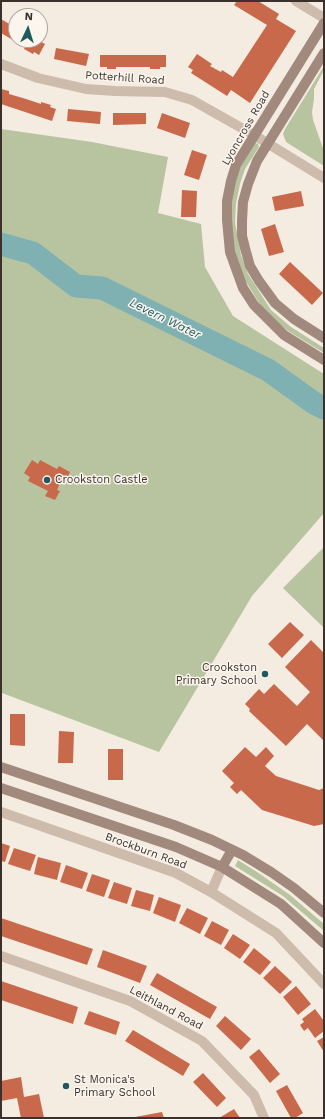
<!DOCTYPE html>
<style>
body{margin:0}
#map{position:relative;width:325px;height:1119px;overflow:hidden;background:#f4ebe1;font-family:"Work Sans",sans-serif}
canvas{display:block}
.frame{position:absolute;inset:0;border:2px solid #3b302b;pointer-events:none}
.north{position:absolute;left:8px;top:8px;width:40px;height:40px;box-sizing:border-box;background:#fbf5ee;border:1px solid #aea6a0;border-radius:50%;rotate:4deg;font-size:11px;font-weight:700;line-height:16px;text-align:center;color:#3b302b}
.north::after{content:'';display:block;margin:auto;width:14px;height:18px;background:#1f5a5e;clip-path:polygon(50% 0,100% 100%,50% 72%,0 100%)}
</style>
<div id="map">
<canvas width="325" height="1119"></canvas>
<div class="frame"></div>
<div class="north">N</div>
</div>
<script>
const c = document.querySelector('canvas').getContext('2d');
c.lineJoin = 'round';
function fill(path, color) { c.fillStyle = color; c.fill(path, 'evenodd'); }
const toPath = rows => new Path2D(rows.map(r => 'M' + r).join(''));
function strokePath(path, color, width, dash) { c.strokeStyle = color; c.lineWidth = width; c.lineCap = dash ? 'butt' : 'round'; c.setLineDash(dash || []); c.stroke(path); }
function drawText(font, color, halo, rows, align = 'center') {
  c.font = font + ' "Work Sans",sans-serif'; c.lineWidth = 3; c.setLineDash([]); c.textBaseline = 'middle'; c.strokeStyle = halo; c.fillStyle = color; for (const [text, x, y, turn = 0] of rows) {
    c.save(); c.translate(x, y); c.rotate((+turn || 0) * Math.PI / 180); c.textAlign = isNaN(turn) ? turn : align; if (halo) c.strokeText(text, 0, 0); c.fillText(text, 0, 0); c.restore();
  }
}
const green = toPath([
 [324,66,324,70,314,89,314,99,312,112,313,120,324,151,324,166,286,142,283,134,285,129],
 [1,129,92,142,168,157,158,213,201,224,205,267,233,316,324,374,324,513,252,596,159,752,2,693,1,695],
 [255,143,258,144,259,147,245,169,240,184,236,203,235,222,241,255,248,274,271,310,291,327,324,348,324,353,288,331,266,314,243,277,235,256,232,239,231,203,234,183,240,168],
 [324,547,324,628,283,588],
 [238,860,260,874,290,895,324,924,324,931,283,896,235,866]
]);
const river = toPath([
 [1,244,33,253,76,286,102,288,268,370,314,403,324,408]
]);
const building = toPath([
 [237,1,258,1,279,14,276,19,296,31,250,103,231,90,227,96,191,73,193,70,188,67,197,54,212,64,210,66,221,72,222,70,233,77,267,25,234,5],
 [1,19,16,28,16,40,38,40,45,44,39,55,34,52,33,54,24,49,25,47,1,33],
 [56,48,89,54,86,66,54,59],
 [100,55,166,55,166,67,160,67,160,69,150,69,150,67,116,67,116,69,107,69,107,67,100,67],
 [1,89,9,91,9,94,26,99,41,104,41,102,51,105,50,107,56,109,52,121,1,104],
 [68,109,101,112,100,124,67,121],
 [113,113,146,113,146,124,113,125],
 [162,113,190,123,185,138,157,128],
 [192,150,207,155,199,180,184,175],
 [182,190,197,191,196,217,181,217],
 [301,191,304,206,275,211,272,197],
 [275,224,284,252,269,256,261,229],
 [290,262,323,293,312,305,279,274],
 [32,460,38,464,40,460,57,469,59,466,70,472,65,483,61,481,57,490,60,491,55,500,45,496,48,491,28,481,30,477,24,473],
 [290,622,304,635,282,658,268,644],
 [311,640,324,653,324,741,307,724,286,746,249,711,250,709,245,704,259,689,264,694,274,684,297,706,310,692,285,667],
 [10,714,25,714,25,746,10,745],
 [59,731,74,732,73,763,58,763],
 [245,747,256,757,266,747,274,756,265,766,276,776,319,790,324,788,324,824,314,826,262,810,241,790,237,794,230,787,234,783,222,771],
 [108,749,123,749,123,780,108,780],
 [1,843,10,846,5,862,1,861],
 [14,848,36,855,30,871,8,864],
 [38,857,61,863,57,880,34,874],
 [66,865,88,873,82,889,60,882],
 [92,874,110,880,104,897,86,891],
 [114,882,132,888,127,904,108,898],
 [136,890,154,895,150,911,131,906],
 [159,897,181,905,175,922,153,913],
 [187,908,208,918,200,934,179,923],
 [1,918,93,949,87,965,1,936],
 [212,921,229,930,221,945,204,936],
 [233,934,250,945,240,959,224,948],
 [254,948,271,962,260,975,243,962],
 [103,950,147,966,140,983,97,967],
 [275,966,292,982,280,994,263,978],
 [157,973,217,1007,210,1019,150,985],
 [1,981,78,1007,73,1024,1,1000],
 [296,986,311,1004,298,1015,283,997],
 [315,1009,324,1021,324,1031,315,1038,308,1028,304,1031,300,1025,304,1022,302,1019],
 [89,1011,120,1022,116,1035,84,1024],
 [225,1016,251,1039,241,1050,216,1026],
 [133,1030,190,1064,183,1076,125,1041],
 [324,1037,324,1052,317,1041],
 [259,1049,280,1074,270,1083,249,1057],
 [203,1073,226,1098,217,1107,193,1082],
 [21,1077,24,1097,39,1094,44,1118,21,1118,17,1098,1,1101,1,1081],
 [287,1085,303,1113,295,1118,291,1118,276,1091],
 [234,1109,240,1118,219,1118],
 [162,1112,164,1118,135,1118,135,1117]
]);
const street = toPath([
 [296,1,324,18],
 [1,64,38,78,86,89,115,91,165,92,192,100,254,135,324,178],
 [1,812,176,873,211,892,276,933,324,984],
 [211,892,222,867],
 [1,956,130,1001,202,1041,254,1095,264,1118]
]);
const secondary = toPath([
 [324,23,236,165,231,181,227,201,227,220,230,252,243,288,254,305,284,335,324,360],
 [324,53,257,161,248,184,243,202,242,221,242,236,245,248,250,266,259,281,275,303,294,319,324,338],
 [1,767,174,825,212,840,243,855,271,872,294,888,324,913],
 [1,788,176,847,222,867,281,904,324,943],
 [222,867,232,850]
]);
const markers = [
 [47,480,4,"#1f5a5e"],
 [265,674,4,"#1f5a5e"],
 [66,1086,4,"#1f5a5e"]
];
const streetNames = [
 ["Potterhill Road",125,78,4],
 ["Lyoncross Road",246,128,-60],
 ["Brockburn Road",146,851,20],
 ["Leithland Road",166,1008,28]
];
const poiNames = [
 ["Crookston Castle",55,480],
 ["Crookston",257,668,"right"],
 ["Primary School",257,681,"right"],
 ["St Monica's",74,1080],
 ["Primary School",74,1093]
];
const waterNames = [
 ["Levern Water",165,319,26]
];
fill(green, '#b8c4a0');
strokePath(river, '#7fb0b2', 23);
fill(building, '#c8694b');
strokePath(street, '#cdbbac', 10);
strokePath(secondary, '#a18a7d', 10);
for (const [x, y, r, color] of markers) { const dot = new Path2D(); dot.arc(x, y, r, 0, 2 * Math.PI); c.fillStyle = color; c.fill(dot); strokePath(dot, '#fbf5ee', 1.5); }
drawText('11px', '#3b302b', '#fbf5ee', streetNames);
drawText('11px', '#3b302b', '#fbf5ee', poiNames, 'left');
drawText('italic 12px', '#1f5a5e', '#fbf5ee', waterNames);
</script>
